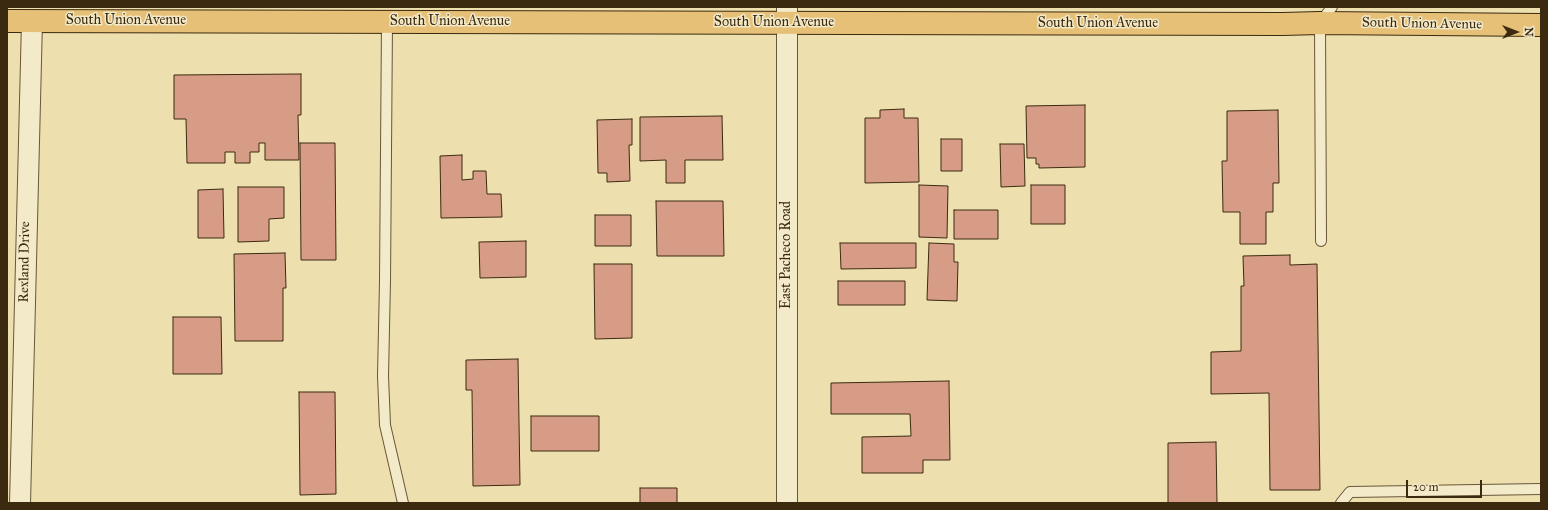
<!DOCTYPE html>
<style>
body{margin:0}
#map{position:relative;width:1548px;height:510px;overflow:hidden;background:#eddfae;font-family:"IM FELL Great Primer",serif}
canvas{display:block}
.frame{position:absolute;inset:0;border:8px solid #3c2a10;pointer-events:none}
.north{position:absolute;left:1496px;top:12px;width:40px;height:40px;-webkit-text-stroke:3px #f3eaca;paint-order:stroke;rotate:90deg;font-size:11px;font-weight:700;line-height:16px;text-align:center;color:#3c2a10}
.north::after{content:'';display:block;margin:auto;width:14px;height:18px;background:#3c2a10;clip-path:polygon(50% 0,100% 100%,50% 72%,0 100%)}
.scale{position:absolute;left:1406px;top:480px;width:76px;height:18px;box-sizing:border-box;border:2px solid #3c2a10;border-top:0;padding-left:5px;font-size:12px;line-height:14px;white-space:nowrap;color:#3c2a10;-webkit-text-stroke:3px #f3eaca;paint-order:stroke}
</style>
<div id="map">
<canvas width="1548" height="510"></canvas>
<div class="frame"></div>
<div class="north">N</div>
<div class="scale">20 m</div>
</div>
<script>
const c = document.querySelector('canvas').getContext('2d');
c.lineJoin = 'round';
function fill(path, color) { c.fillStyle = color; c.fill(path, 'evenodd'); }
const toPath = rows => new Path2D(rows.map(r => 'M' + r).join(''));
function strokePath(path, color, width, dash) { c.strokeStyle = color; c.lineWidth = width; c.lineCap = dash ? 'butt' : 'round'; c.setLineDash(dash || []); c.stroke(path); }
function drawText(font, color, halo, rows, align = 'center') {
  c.font = font + ' "IM FELL Great Primer",serif'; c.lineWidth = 3; c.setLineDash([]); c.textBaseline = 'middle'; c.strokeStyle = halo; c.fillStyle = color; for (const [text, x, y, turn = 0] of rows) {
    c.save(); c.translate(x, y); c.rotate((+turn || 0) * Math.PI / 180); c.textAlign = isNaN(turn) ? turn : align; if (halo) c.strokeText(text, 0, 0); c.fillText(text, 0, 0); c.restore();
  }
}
const building = toPath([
 [301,74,301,115,298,115,299,160,265,160,265,143,259,143,259,152,250,152,250,163,235,163,235,152,225,152,225,163,187,163,186,119,174,119,174,75,301,74],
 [1085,105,1085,167,1039,168,1039,164,1036,164,1036,158,1027,158,1026,106,1085,105],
 [904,109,904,118,918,118,919,182,865,183,865,118,880,118,880,110,904,109],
 [1278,110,1279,183,1273,183,1273,212,1266,212,1266,244,1240,244,1240,212,1223,212,1222,161,1227,161,1227,111,1278,110],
 [722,116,723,160,685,160,685,183,666,183,666,160,640,161,640,117,722,116],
 [632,119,632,145,629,145,630,181,607,182,607,173,598,173,597,120,632,119],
 [941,139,962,139,962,171,941,171,941,139],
 [300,143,335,143,336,260,301,260,300,143],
 [1000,144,1024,144,1025,186,1001,187,1000,144],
 [462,155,462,180,473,179,473,171,486,171,487,194,501,194,502,217,441,218,440,156,462,155],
 [919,185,948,186,947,238,919,237,919,185],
 [1031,185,1065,185,1065,224,1031,224,1031,185],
 [238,187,284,187,284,218,269,219,269,241,238,242,238,187],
 [223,189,224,238,198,238,198,190,223,189],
 [656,201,723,201,724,256,657,256,656,201],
 [954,210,998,210,998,239,954,239,954,210],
 [595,215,631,215,631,246,595,246,595,215],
 [526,241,526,277,480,278,479,242,526,241],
 [840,243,916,243,916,268,841,269,840,243],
 [929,243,954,244,954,262,958,262,957,301,927,300,929,243],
 [285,253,286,288,283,288,283,341,235,341,234,254,285,253],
 [1290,255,1290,265,1317,264,1320,490,1270,490,1269,393,1211,394,1211,352,1241,351,1241,286,1244,286,1243,256,1290,255],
 [594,264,632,264,632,338,595,339,594,264],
 [838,281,905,281,905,305,838,305,838,281],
 [173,317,221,317,222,374,173,374,173,317],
 [518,359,520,485,473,486,472,390,466,390,466,360,518,359],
 [949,381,950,460,923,460,923,473,862,473,862,437,911,436,910,414,831,414,831,383,949,381],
 [299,392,335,392,336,494,300,495,299,392],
 [531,416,599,416,599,451,531,451,531,416],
 [1216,442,1217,503,1168,503,1168,443,1216,442],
 [640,488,677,488,677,503,640,503,640,488]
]);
const service = toPath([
 [387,22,385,281,383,376,385,425,403,503],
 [1321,241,1320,23,1332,7],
 [1341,503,1350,492,1541,489]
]);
const minor = toPath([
 [787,7,787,503],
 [20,503,32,21]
]);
const primary = toPath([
 [7,21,1282,24,1320,23,1541,25]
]);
const streetNames = [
 ["South Union Avenue",126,21],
 ["South Union Avenue",450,22],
 ["South Union Avenue",774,23],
 ["South Union Avenue",1098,24],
 ["South Union Avenue",1422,24,1],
 ["East Pacheco Road",787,255,-90],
 ["Rexland Drive",25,262,-89]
];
fill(building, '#d79c86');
strokePath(building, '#3c2a10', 1);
strokePath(service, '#685738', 12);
strokePath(minor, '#685738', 22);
strokePath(primary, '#3c2a10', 24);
strokePath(service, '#f3eaca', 10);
strokePath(minor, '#f3eaca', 20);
strokePath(primary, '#e6c077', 22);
drawText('14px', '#3c2a10', '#f3eaca', streetNames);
</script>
